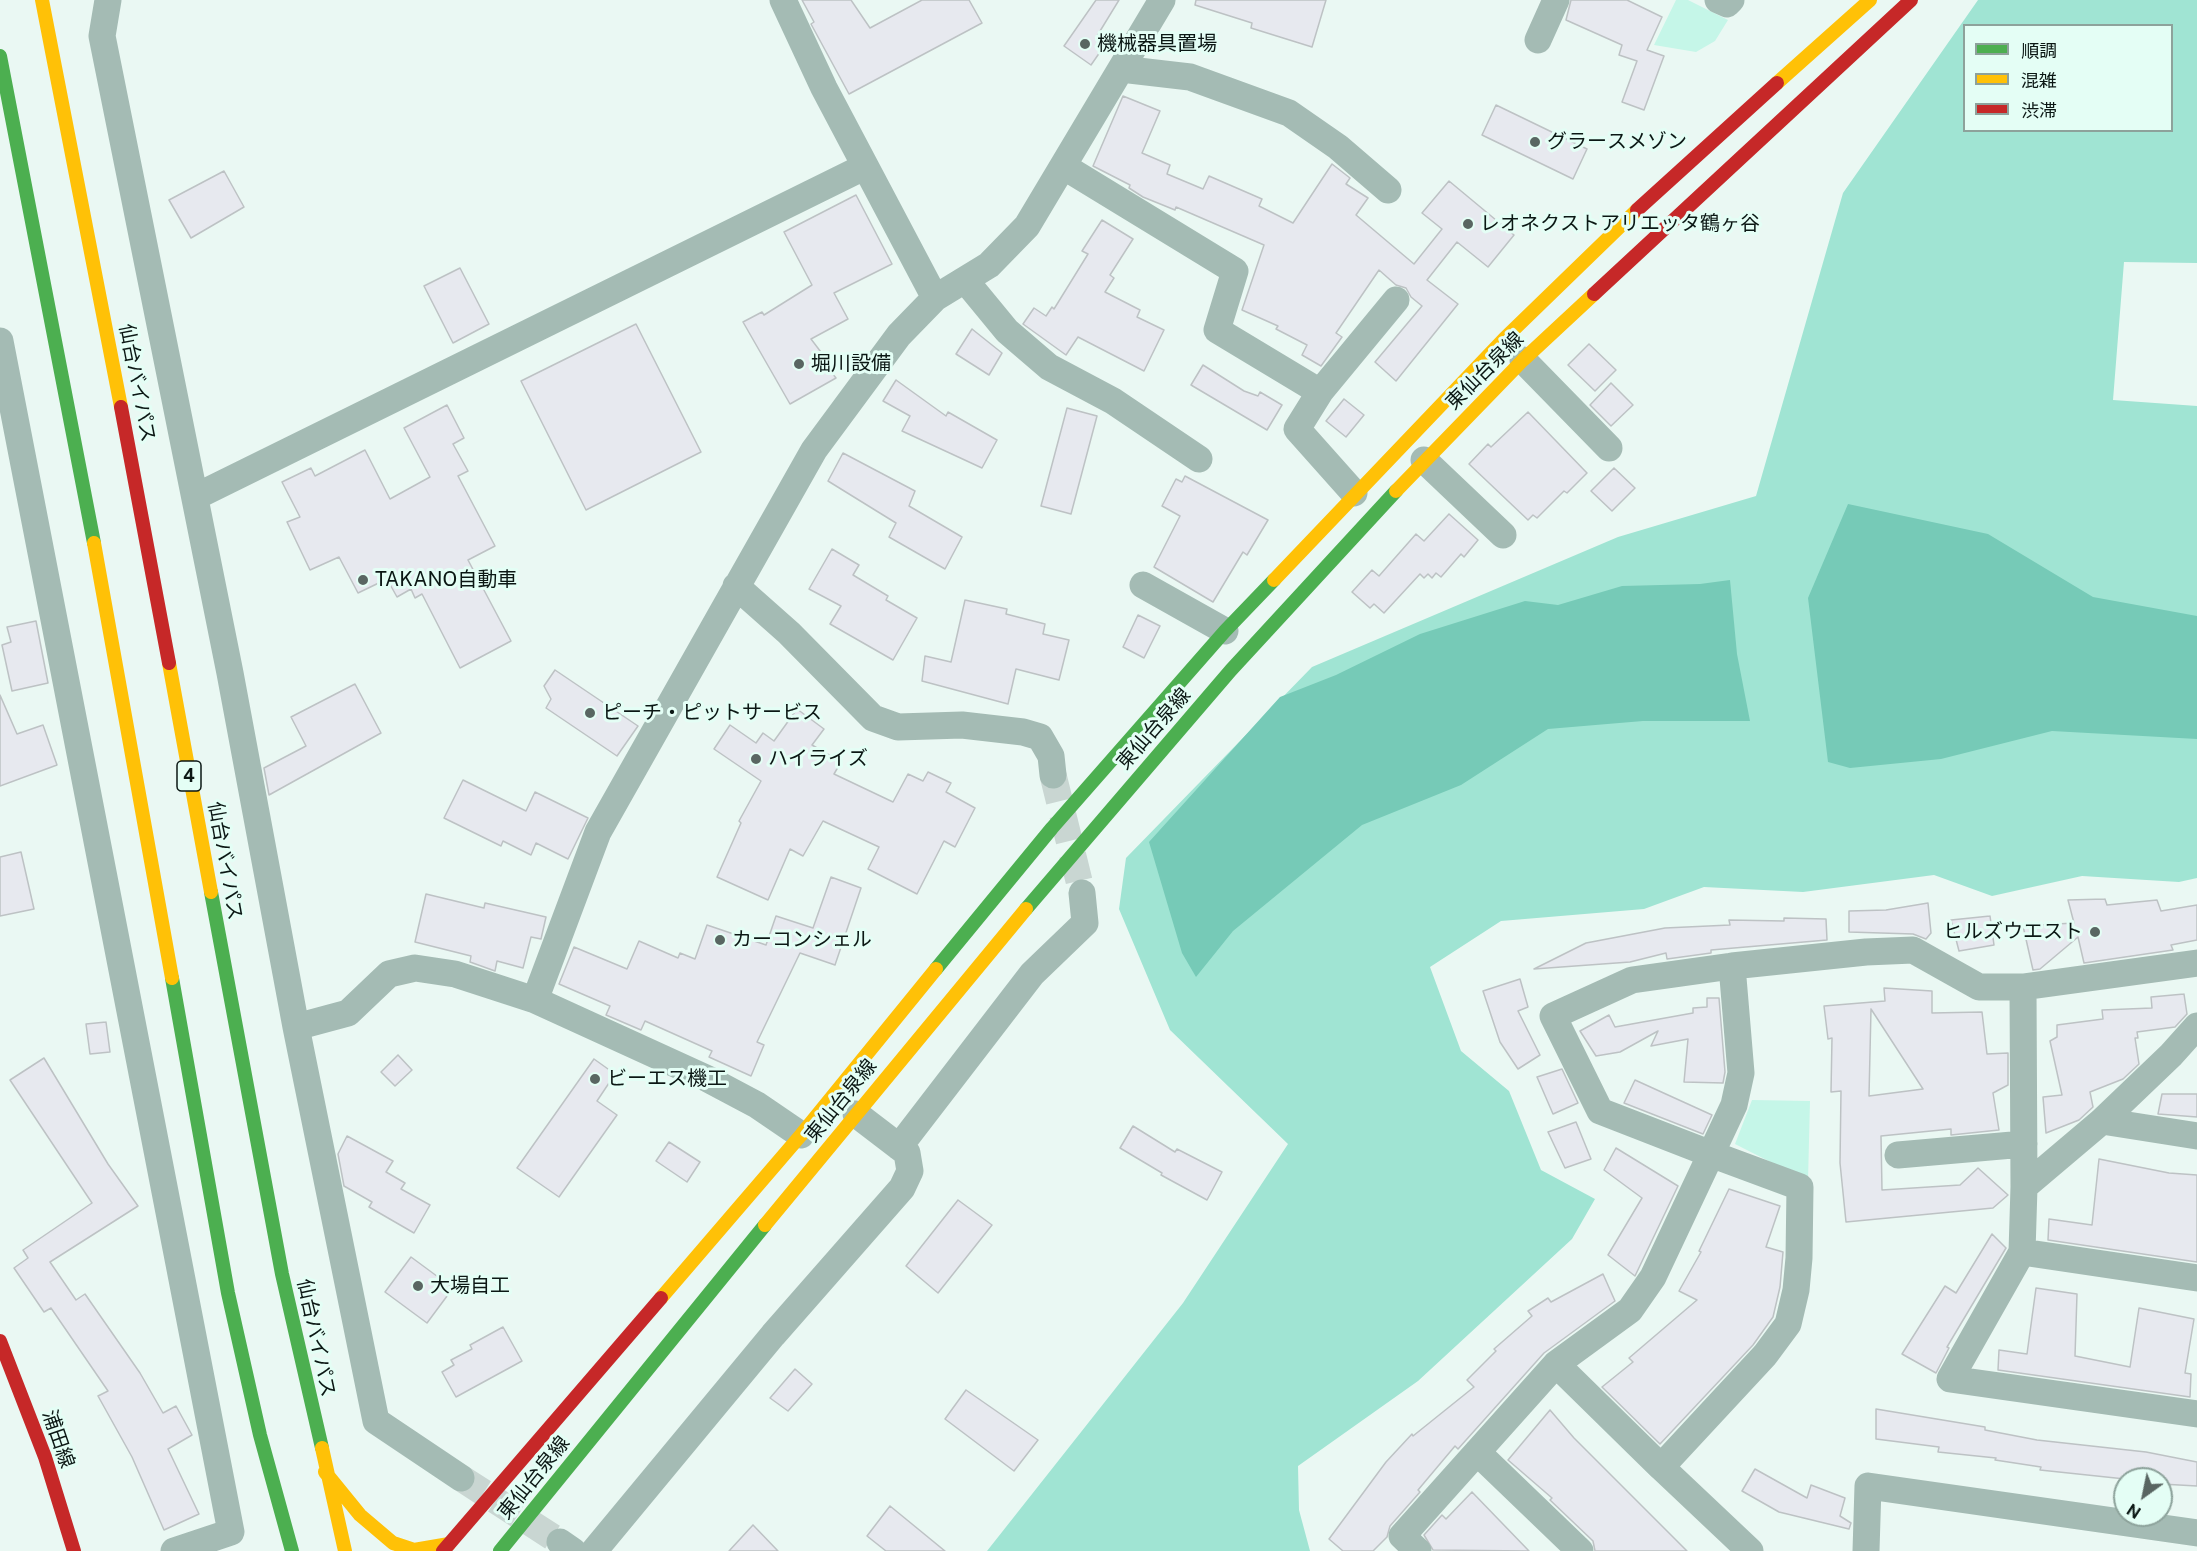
<!DOCTYPE html>
<meta charset="utf-8">
<style>
body{margin:0}
#map{position:relative;width:2197px;height:1551px;overflow:hidden;background:#eaf8f3;font-family:"Public Sans","Noto Sans JP",sans-serif}
canvas{display:block}
.legend{position:absolute;left:1963px;top:24px;width:210px;height:108px;box-sizing:border-box;background:#e4fef5;border:2px solid #8da29b;margin:0;padding:8px 10px;list-style:none;font-size:18px;color:#0b1714}
.legend li{display:flex;align-items:center;gap:12px;height:30px}
.legend b{width:30px;border:2px solid #8da29b}
.north{position:absolute;left:2113px;top:1467px;width:60px;height:60px;box-sizing:border-box;background:#e4fef5;border:2px solid #8da29b;border-radius:50%;rotate:213deg;font-size:16px;font-weight:700;line-height:24px;text-align:center;color:#0b1714}
.north::after{content:'';display:block;margin:auto;width:21px;height:27px;background:#596662;clip-path:polygon(50% 0,100% 100%,50% 72%,0 100%)}
</style>
<div id="map">
<canvas width="2197" height="1551"></canvas>
<ul class="legend">
<li><b style="height:8px;background:#4caf50"></b>順調</li>
<li><b style="height:8px;background:#ffc107"></b>混雑</li>
<li><b style="height:8px;background:#c62828"></b>渋滞</li>
</ul>
<div class="north">N</div>
</div>
<script>
const c = document.querySelector('canvas').getContext('2d');
c.lineJoin = 'round';
function fill(path, color) { c.fillStyle = color; c.fill(path, 'evenodd'); }
const toPath = rows => new Path2D(rows.map(r => 'M' + r).join(''));
function strokePath(path, color, width, dash) { c.strokeStyle = color; c.lineWidth = width; c.lineCap = dash ? 'butt' : 'round'; c.setLineDash(dash || []); c.stroke(path); }
function drawText(font, color, halo, rows, align = 'center') {
  c.font = font + ' "Public Sans","Noto Sans JP",sans-serif'; c.lineWidth = 6; c.setLineDash([]); c.textBaseline = 'middle'; c.strokeStyle = halo; c.fillStyle = color; for (const [text, x, y, turn = 0] of rows) {
    c.save(); c.translate(x, y); c.rotate((+turn || 0) * Math.PI / 180); c.textAlign = isNaN(turn) ? turn : align; if (halo) c.strokeText(text, 0, 0); c.fillText(text, 0, 0); c.restore();
  }
}
const green = toPath([
 [1676,0,1688,0,1728,20,1715,41,1696,52,1654,45],
 [1752,1100,1810,1101,1808,1181,1735,1144]
]);
const forest = toPath([
 [1978,0,2197,0,2197,263,2124,262,2113,400,2197,406,2197,878,2179,882,2082,876,1992,896,1934,875,1803,892,1704,887,1644,909,1501,921,1430,967,1461,1051,1509,1091,1541,1170,1595,1199,1572,1239,1418,1381,1298,1466,1299,1510,1310,1551,987,1551,1183,1303,1288,1144,1170,1030,1119,909,1126,858,1312,667,1618,537,1756,496,1843,193],
 [1964,26,2172,26,2172,130,1964,130]
]);
const water = toPath([
 [1848,504,1988,534,2093,597,2197,616,2197,739,2052,731,1941,759,1850,768,1828,762,1808,598],
 [1730,580,1737,654,1750,721,1643,721,1548,729,1461,785,1362,825,1233,931,1196,977,1182,953,1149,842,1280,697,1336,675,1420,634,1525,601,1558,605,1622,586,1700,584]
]);
const building = toPath([
 [802,0,851,0,870,28,922,0,969,0,982,23,849,94,811,24,814,22,802,0],
 [1096,0,1119,0,1097,36,1107,42,1091,65,1064,46,1096,0],
 [1196,0,1326,0,1312,47,1251,28,1252,23,1195,5,1196,0],
 [1571,0,1627,0,1662,17,1647,50,1664,56,1644,110,1622,102,1637,61,1619,55,1622,45,1566,20,1571,0],
 [1123,96,1160,111,1142,153,1170,165,1167,174,1203,189,1209,176,1262,199,1259,206,1293,223,1332,164,1350,178,1346,184,1368,198,1356,215,1414,264,1442,229,1422,213,1449,181,1514,235,1488,267,1457,242,1427,280,1458,304,1396,381,1375,362,1422,306,1411,297,1406,288,1396,285,1379,270,1336,333,1342,337,1321,366,1302,355,1307,345,1276,329,1278,326,1242,310,1264,245,1176,207,1175,210,1143,197,1129,188,1130,185,1093,166,1123,96],
 [1496,105,1587,149,1573,179,1482,135,1496,105],
 [224,171,244,207,191,238,169,200,224,171],
 [856,195,892,264,834,293,848,319,811,339,827,360,823,362,836,378,790,404,743,322,762,312,764,315,812,285,784,232,856,195],
 [1102,220,1133,239,1110,275,1114,278,1105,292,1140,310,1137,317,1164,330,1144,371,1078,337,1066,355,1023,324,1034,308,1046,316,1052,307,1054,309,1088,254,1082,251,1102,220],
 [460,268,489,324,453,343,424,286,460,268],
 [636,324,701,452,586,510,521,381,636,324],
 [972,329,1002,353,989,375,956,354,972,329],
 [1589,344,1616,370,1595,391,1568,365,1589,344],
 [1203,365,1244,391,1258,396,1260,392,1282,405,1267,430,1191,385,1203,365],
 [896,380,946,416,948,412,997,440,982,468,902,431,910,416,883,401,896,380],
 [1611,383,1633,405,1611,426,1590,405,1611,383],
 [1344,399,1364,415,1346,437,1326,421,1344,399],
 [447,405,464,438,453,444,468,471,458,476,495,546,468,560,511,641,460,668,422,594,415,598,411,589,397,597,387,579,358,593,339,557,310,570,287,522,300,517,282,482,311,468,315,476,365,450,390,499,430,477,404,428,447,405],
 [1067,408,1097,416,1071,514,1041,506,1067,408],
 [1528,412,1587,473,1567,493,1564,491,1537,518,1533,515,1528,520,1469,464,1488,444,1491,447,1528,412],
 [843,453,915,491,909,506,962,537,945,569,889,537,896,523,828,481,843,453],
 [1614,468,1635,488,1612,511,1591,491,1614,468],
 [1185,476,1268,520,1247,555,1243,552,1213,602,1154,567,1180,516,1162,506,1176,479,1182,482,1185,476],
 [1449,514,1478,540,1464,557,1461,554,1441,577,1436,573,1432,578,1428,574,1424,578,1420,574,1384,613,1374,604,1370,608,1352,592,1372,570,1379,576,1416,534,1424,541,1449,514],
 [832,549,859,565,853,575,888,596,886,600,917,618,893,660,830,624,841,606,809,589,832,549],
 [965,600,1007,609,1006,614,1045,624,1043,634,1069,640,1059,680,1016,669,1008,704,922,681,925,656,951,662,965,600],
 [1138,615,1160,626,1144,658,1123,647,1138,615],
 [36,621,48,683,12,691,2,645,11,642,7,627,36,621],
 [555,670,638,726,617,756,546,708,551,699,544,686,555,670],
 [355,684,381,733,269,795,264,768,306,746,291,717,355,684],
 [0,695,17,734,43,725,57,765,0,786,0,695],
 [797,709,824,729,812,745,841,762,834,774,893,802,908,774,923,781,928,772,951,783,946,792,975,808,955,847,944,841,917,894,868,869,879,847,823,821,803,856,790,849,768,900,717,877,741,823,739,821,761,781,714,749,730,725,756,743,763,733,774,741,797,709],
 [463,780,526,811,535,792,588,818,568,859,536,843,531,855,503,841,501,846,444,818,463,780],
 [21,852,34,909,0,916,0,857,21,852],
 [831,877,861,888,835,965,800,953,757,1042,764,1045,751,1076,709,1057,712,1051,645,1021,641,1030,606,1015,610,1006,559,984,574,947,627,969,639,941,678,958,680,953,695,959,707,925,766,945,776,916,813,928,831,877],
 [426,894,484,908,485,903,546,917,541,939,531,937,523,968,497,961,495,971,470,962,471,956,415,942,426,894],
 [2105,899,2107,905,2157,900,2161,911,2197,905,2197,940,2171,945,2173,950,2084,963,2078,937,2040,969,2033,970,2023,926,2074,923,2068,900,2105,899],
 [1928,903,1931,933,1926,939,1913,934,1849,932,1849,911,1886,910,1928,903],
 [1990,916,1994,945,1959,951,1951,920,1990,916],
 [1784,918,1826,919,1827,940,1711,950,1711,953,1667,959,1666,953,1630,962,1534,969,1586,943,1665,928,1730,925,1729,920,1784,921,1784,918],
 [1520,979,1528,1007,1518,1011,1540,1055,1518,1069,1500,1042,1483,991,1520,979],
 [1884,988,1932,991,1932,1013,1982,1012,1987,1054,2008,1053,2008,1085,1993,1093,1999,1130,1951,1135,1951,1129,1881,1136,1882,1190,1960,1185,1978,1168,2008,1195,1993,1208,1846,1222,1840,1163,1841,1091,1831,1092,1832,1038,1828,1039,1824,1006,1885,1001,1884,988],
 [1871,1009,1923,1089,1869,1096,1871,1009],
 [2184,994,2187,1014,2175,1027,2137,1032,2138,1038,2135,1038,2139,1064,2123,1079,2090,1092,2093,1107,2079,1120,2046,1133,2043,1097,2062,1095,2050,1041,2057,1037,2057,1025,2103,1019,2102,1010,2152,1008,2151,997,2184,994],
 [1707,998,1719,998,1725,1072,1723,1083,1684,1082,1688,1039,1651,1046,1658,1031,1620,1052,1596,1056,1580,1031,1609,1015,1615,1027,1693,1013,1693,1008,1707,1007,1707,998],
 [106,1022,110,1052,90,1054,86,1024,106,1022],
 [398,1055,412,1070,395,1086,381,1072,398,1055],
 [44,1058,108,1164,138,1206,50,1262,76,1300,85,1294,140,1373,163,1413,176,1406,192,1435,168,1449,199,1514,164,1530,132,1457,98,1396,108,1391,51,1308,44,1312,14,1268,28,1258,23,1250,92,1203,10,1080,44,1058],
 [594,1059,615,1074,597,1101,617,1115,559,1197,517,1168,594,1059],
 [1562,1069,1578,1103,1553,1114,1537,1077,1562,1069],
 [1635,1080,1712,1115,1703,1134,1624,1103,1635,1080],
 [2162,1094,2197,1094,2197,1117,2158,1114,2162,1094],
 [1576,1122,1591,1159,1565,1168,1548,1132,1576,1122],
 [1133,1126,1175,1152,1177,1149,1222,1172,1207,1200,1161,1175,1162,1173,1120,1148,1133,1126],
 [347,1136,393,1161,386,1172,405,1183,401,1189,430,1205,414,1233,369,1207,372,1202,344,1186,338,1154,347,1136],
 [669,1142,700,1162,687,1182,656,1161,669,1142],
 [1616,1148,1678,1186,1635,1276,1608,1255,1642,1198,1604,1170,1616,1148],
 [2099,1159,2169,1173,2197,1175,2197,1262,2048,1240,2049,1219,2092,1225,2099,1159],
 [1729,1189,1780,1206,1766,1247,1783,1252,1780,1287,1773,1317,1753,1345,1660,1444,1602,1387,1633,1362,1629,1358,1697,1300,1679,1291,1701,1252,1699,1251,1729,1189],
 [958,1200,992,1225,938,1293,906,1266,958,1200],
 [1992,1234,2006,1248,1947,1347,1949,1348,1936,1373,1902,1354,1945,1286,1956,1293,1992,1234],
 [411,1257,453,1288,427,1323,385,1292,411,1257],
 [1603,1274,1615,1301,1544,1353,1458,1449,1455,1446,1418,1490,1420,1492,1390,1526,1387,1537,1373,1551,1343,1551,1329,1539,1386,1462,1412,1434,1413,1436,1474,1387,1467,1380,1496,1351,1494,1349,1532,1316,1528,1311,1548,1298,1551,1302,1603,1274],
 [2036,1288,2077,1294,2075,1356,2130,1367,2139,1308,2194,1319,2185,1373,2191,1374,2190,1397,1998,1370,1999,1350,2027,1354,2036,1288],
 [503,1327,522,1361,456,1397,442,1372,454,1365,451,1360,472,1349,470,1345,503,1327],
 [795,1369,812,1384,788,1411,770,1398,795,1369],
 [966,1390,1038,1440,1014,1471,945,1419,966,1390],
 [1876,1409,1985,1427,1985,1430,2037,1440,2146,1452,2197,1462,2197,1486,2161,1484,2161,1479,2125,1479,2040,1470,2041,1467,1995,1460,1996,1458,1938,1452,1939,1447,1876,1439,1876,1409],
 [1550,1410,1574,1438,1687,1551,1595,1551,1593,1541,1550,1500,1552,1498,1508,1460,1550,1410],
 [1755,1469,1807,1498,1811,1485,1845,1498,1840,1516,1851,1523,1849,1529,1779,1512,1742,1491,1755,1469],
 [1472,1492,1529,1551,1433,1550,1424,1535,1442,1515,1446,1519,1472,1492],
 [890,1506,945,1551,886,1551,867,1536,890,1506],
 [753,1525,778,1551,729,1551,753,1525]
]);
const streetTunnel = toPath([
 [1053,775,1082,893],
 [461,1478,560,1542]
]);
const street = toPath([
 [108,0,102,36,230,673,296,1027],
 [783,0,824,88,935,298],
 [1718,0,1727,4,1731,0],
 [1538,40,1556,0],
 [1121,69,1190,77,1289,113,1338,147,1388,190],
 [1063,166,1235,271,1217,330,1320,392],
 [965,280,1007,331,1049,367,1113,401,1199,459],
 [0,341,231,1532,174,1551],
 [1523,360,1609,448],
 [1424,460,1503,535],
 [1354,493,1297,429,1320,392,1396,300],
 [195,497,864,167],
 [1143,585,1225,631],
 [736,586,789,633,873,718,898,727,962,725,1023,732,1040,737,1051,756,1053,775],
 [2197,963,2023,987,2024,1187,2022,1252,1950,1379,2197,1414],
 [1732,966,1741,1073,1734,1105,1711,1154,1653,1277,1630,1310,1556,1364,1661,1467,1765,1355,1788,1324,1796,1290,1799,1258,1800,1187,1711,1154,1600,1111,1553,1016,1632,980,1732,966,1866,952,1913,950,1979,987,2023,987],
 [2102,1121,2197,1136],
 [801,1135,757,1105,708,1079,535,1000,598,832,814,450,899,335,935,298,989,265,1027,226,1162,0],
 [899,1147,1032,974,1085,923,1082,893],
 [1898,1155,2024,1144],
 [2024,1187,2102,1121,2171,1055,2197,1026],
 [2022,1252,2197,1278],
 [1477,1452,1580,1551],
 [1661,1467,1750,1551],
 [461,1478,376,1421,296,1027,348,1013,389,974,415,968,455,974,535,1000],
 [560,1542,573,1551],
 [594,1551,773,1335,902,1188,910,1171,907,1153,856,1114],
 [1418,1551,1402,1536,1556,1364],
 [1866,1551,1868,1486,2197,1533]
]);
const fast = toPath([
 [0,56,94,543],
 [211,892,282,1274,322,1448],
 [1026,909,1231,670,1396,491],
 [936,969,1052,828,1225,631,1274,580],
 [172,978,228,1293,260,1435,292,1551],
 [500,1551,765,1225],
 [501,1551,502,1549]
]);
const slow = toPath([
 [42,0,121,407],
 [1777,83,1870,0],
 [1396,491,1523,360,1594,294],
 [94,543,172,978],
 [1274,580,1504,339,1637,210],
 [169,663,211,892],
 [765,1225,1026,909],
 [661,1298,801,1135,936,969],
 [322,1448,345,1551],
 [325,1472,360,1515,393,1543,414,1550,449,1544]
]);
const jam = toPath([
 [1637,210,1777,83],
 [1594,294,1911,0],
 [121,407,169,663],
 [0,1341,45,1457,74,1551],
 [443,1551,661,1298]
]);
const markers = [
 [1085,44,6,"#596662"],
 [1535,142,6,"#596662"],
 [1468,224,6,"#596662"],
 [799,364,6,"#596662"],
 [363,580,6,"#596662"],
 [590,713,6,"#596662"],
 [756,759,6,"#596662"],
 [2095,932,6,"#596662"],
 [720,940,6,"#596662"],
 [595,1079,6,"#596662"],
 [418,1286,6,"#596662"]
];
const shields = [
 [189,776,24]
];
const shieldNames = [
 ["4",189,776]
];
const poiNames = [
 ["機械器具置場",1097,44],
 ["グラースメゾン",1547,142],
 ["レオネクストアリエッタ鶴ヶ谷",1480,224],
 ["堀川設備",811,364],
 ["TAKANO自動車",375,580],
 ["ピーチ・ピットサービス",602,713],
 ["ハイライズ",768,759],
 ["ヒルズウエスト",2083,932,"right"],
 ["カーコンシェル",732,940],
 ["ビーエス機工",607,1079],
 ["大場自工",430,1286]
];
const streetNames = [
 ["東仙台泉線",1485,371,-45],
 ["仙台バイパス",137,383,79],
 ["東仙台泉線",1154,729,-49],
 ["仙台バイパス",225,861,80],
 ["東仙台泉線",841,1101,-51],
 ["仙台バイパス",316,1338,78],
 ["浦田線",58,1439,71],
 ["東仙台泉線",534,1478,-51]
];
fill(green, '#c5f6e8');
fill(forest, '#a0e4d3');
fill(water, '#76cab7');
fill(building, '#e7e9ef');
strokePath(building, '#bdc2c4', 1.5);
strokePath(streetTunnel, '#c9d6d2', 27, [27, 14]);
strokePath(street, '#a4bbb4', 27);
strokePath(fast, '#4caf50', 14);
strokePath(slow, '#ffc107', 14);
strokePath(jam, '#c62828', 14);
for (const [x, y, r, color] of markers) { const dot = new Path2D(); dot.arc(x, y, r, 0, 2 * Math.PI); c.fillStyle = color; c.fill(dot); strokePath(dot, '#e4fef5', 2); }
for (const [x, y, w] of shields) { const box = new Path2D(); box.roundRect(x - w / 2, y - 15, w, 30, 4.5); c.fillStyle = '#e4fef5'; c.fill(box); strokePath(box, '#0b1714', 1.5); }
drawText('bold 18px', '#0b1714', null, shieldNames);
drawText('20px', '#0b1714', '#e4fef5', poiNames, 'left');
drawText('20px', '#0b1714', '#e4fef5', streetNames);
</script>
